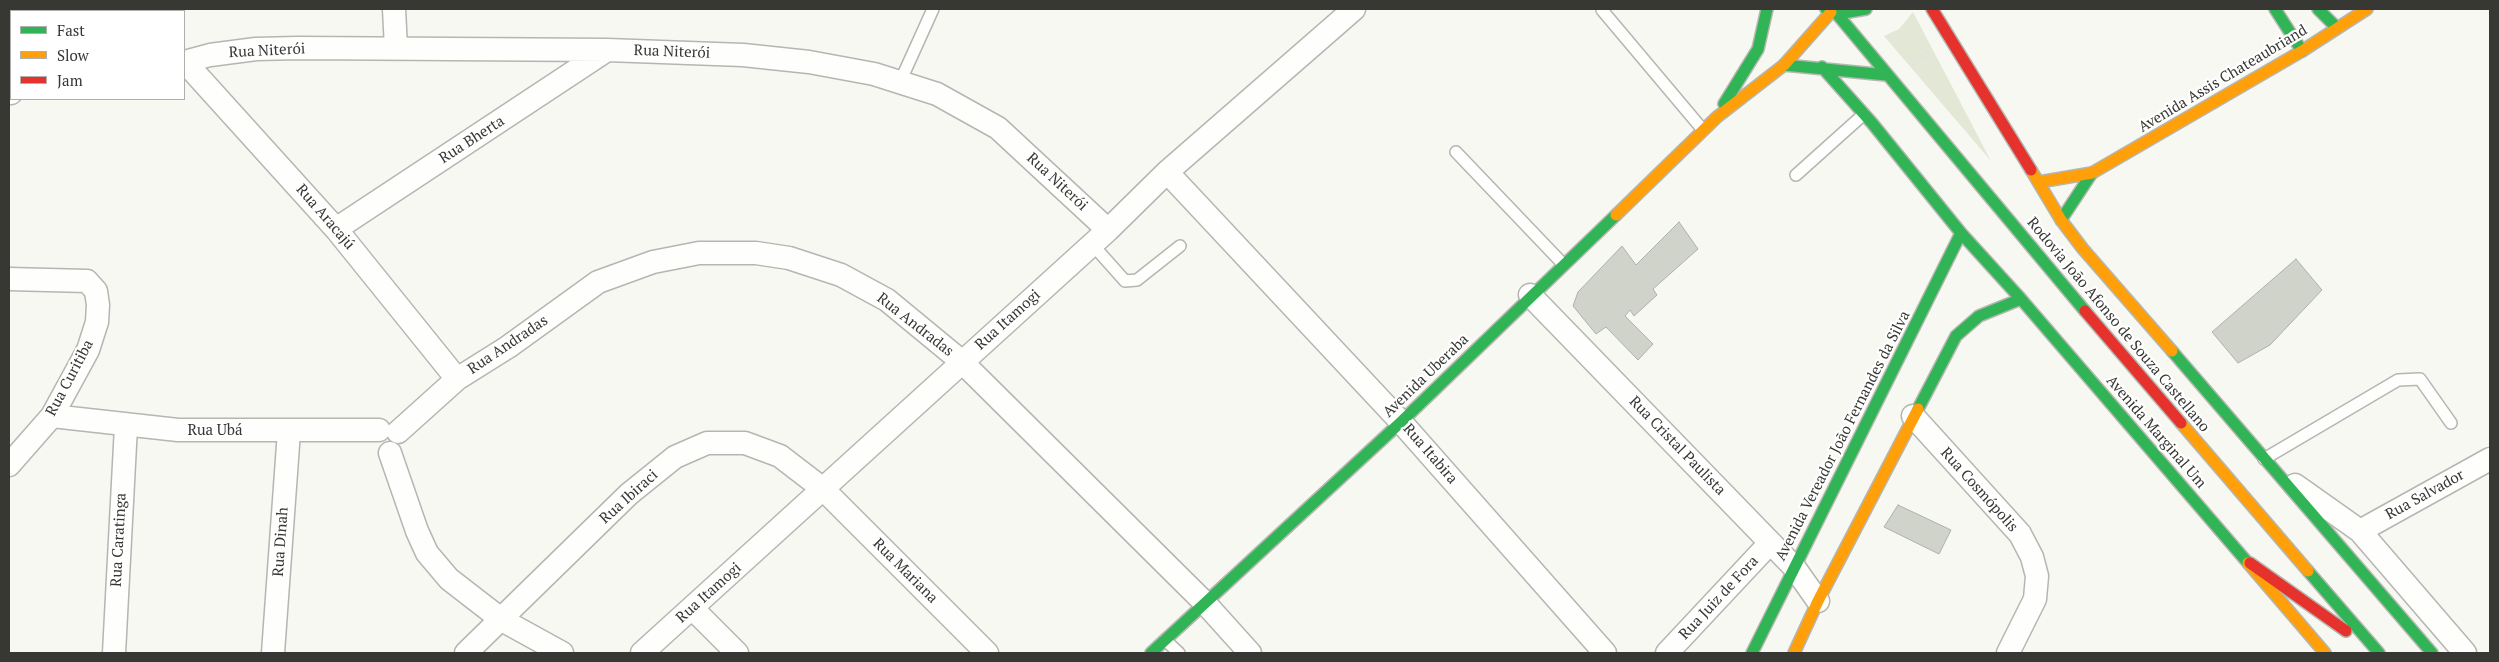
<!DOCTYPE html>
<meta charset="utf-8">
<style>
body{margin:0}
#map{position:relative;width:2499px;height:662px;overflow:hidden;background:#f7f8f2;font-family:"PT Serif",serif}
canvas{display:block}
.frame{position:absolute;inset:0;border:10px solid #373833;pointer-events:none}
.legend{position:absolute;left:10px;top:10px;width:175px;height:90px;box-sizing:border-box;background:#fff;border:1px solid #afafad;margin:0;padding:6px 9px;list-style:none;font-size:15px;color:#373833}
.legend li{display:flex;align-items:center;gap:10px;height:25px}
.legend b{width:25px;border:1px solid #afafad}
</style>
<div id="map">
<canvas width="2499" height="662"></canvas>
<div class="frame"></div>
<ul class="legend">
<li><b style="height:6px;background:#30b455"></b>Fast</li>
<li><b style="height:6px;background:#ff9f0a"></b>Slow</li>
<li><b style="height:6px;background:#e5322d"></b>Jam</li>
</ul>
</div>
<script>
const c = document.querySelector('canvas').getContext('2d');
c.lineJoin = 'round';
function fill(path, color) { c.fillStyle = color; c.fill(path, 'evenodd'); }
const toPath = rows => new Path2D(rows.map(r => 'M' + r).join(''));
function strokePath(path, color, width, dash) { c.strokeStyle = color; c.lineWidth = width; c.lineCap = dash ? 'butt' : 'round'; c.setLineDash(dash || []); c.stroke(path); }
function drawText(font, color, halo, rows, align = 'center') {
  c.font = font + ' "PT Serif",serif'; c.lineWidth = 4.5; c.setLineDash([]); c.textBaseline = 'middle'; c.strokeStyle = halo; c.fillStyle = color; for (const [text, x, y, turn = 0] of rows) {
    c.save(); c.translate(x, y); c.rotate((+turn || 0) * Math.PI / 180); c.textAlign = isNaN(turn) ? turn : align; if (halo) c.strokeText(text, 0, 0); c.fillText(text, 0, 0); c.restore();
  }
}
const green = toPath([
 [1913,12,1991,161,1884,36,1899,29]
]);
const building = toPath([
 [1679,222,1698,249,1653,289,1657,295,1634,316,1630,310,1625,316,1653,344,1638,360,1606,327,1596,334,1573,306,1578,292,1622,246,1636,265,1679,222],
 [2296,259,2322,290,2270,345,2238,363,2212,332,2296,259],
 [1898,505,1951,530,1939,554,1884,527,1898,505]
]);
const path = toPath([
 [1912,66,1930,50]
]);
const lane = toPath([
 [1602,10,1703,130],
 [900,82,933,9],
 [1456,152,1563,264],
 [1796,175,1864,114],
 [1092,244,1125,281,1137,280,1180,246],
 [2264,459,2398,380,2420,379,2451,423],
 [1165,640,1179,653]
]);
const street = toPath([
 [394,9,396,48],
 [184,62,210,55,256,49,298,48,607,50,743,55,809,62,874,74,937,94,998,128,1108,230],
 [185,62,336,229,457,379],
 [9,93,11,93],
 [1167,172,1401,422,1605,653],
 [336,229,607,50],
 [9,279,87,281,96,291,98,305,97,322,88,350,52,416,9,465],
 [1530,295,1794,567,1818,601],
 [52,416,178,430,379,430],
 [1913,416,2020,534,2032,557,2037,576,2035,599,2008,653],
 [398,432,457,379,508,347,598,282,653,262,699,253,756,253,789,258,841,275,887,300,961,361,1204,602,1250,653],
 [390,453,417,531,427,553,449,579,502,620,562,653],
 [2295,485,2360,531,2465,653],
 [2360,531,2490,459],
 [692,608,737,653],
 [114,653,126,426],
 [273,653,289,431],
 [466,653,629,494,675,457,707,443,745,443,780,456,823,489,987,653],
 [642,653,1108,230,1167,172,1354,9],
 [1667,653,1770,543]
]);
const fast = toPath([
 [1826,9,1837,14,1866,9],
 [2275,9,2302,51],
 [2318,9,2337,28],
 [1837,14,2085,311],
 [1784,65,1886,75],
 [1822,67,1872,123,1961,233,2021,299,2248,563],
 [1724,104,1758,49,1767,9],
 [2061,220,2092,173],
 [2172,351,2432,653],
 [1918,409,1956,336,1979,316,2021,299],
 [2308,571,2379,653],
 [1151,653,1401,422,1616,215],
 [1752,653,1961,233]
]);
const slow = toPath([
 [2031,170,2061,220,2083,249,2172,351],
 [2039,182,2092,173,2302,51,2367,9],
 [1616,215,1717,117,1784,65,1831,12],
 [2181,423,2308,571],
 [2248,563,2325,653],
 [1794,653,1818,601,1918,409]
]);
const jam = toPath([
 [1932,9,2031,170],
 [2085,311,2181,423],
 [2250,563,2346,631]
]);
const streetNames = [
 ["Rua Niterói",267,51,-3],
 ["Rua Niterói",672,52,2],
 ["Avenida Assis Chateaubriand",2223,79,-31],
 ["Rua Bherta",472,140,-33],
 ["Rua Niterói",1057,182,43],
 ["Rua Aracajú",325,217,49],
 ["Rua Itamogi",1008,320,-42],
 ["Rua Andradas",915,325,38],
 ["Rodovia João Afonso de Souza Castellano",2118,325,50],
 ["Rua Andradas",508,345,-34],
 ["Avenida Uberaba",1426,376,-44],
 ["Rua Curitiba",70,378,-62],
 ["Rua Ubá",215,431],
 ["Avenida Marginal Um",2156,432,49],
 ["Avenida Vereador João Fernandes da Silva",1843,436,-63],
 ["Rua Cristal Paulista",1677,446,46],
 ["Rua Itabira",1430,454,49],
 ["Rua Cosmópolis",1979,490,48],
 ["Rua Salvador",2425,495,-29],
 ["Rua Ibiraci",629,497,-42],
 ["Rua Caratinga",119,540,-87],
 ["Rua Dinah",281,542,-86],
 ["Rua Mariana",905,571,45],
 ["Rua Itamogi",709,593,-42],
 ["Rua Juiz de Fora",1719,598,-47]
];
fill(green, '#e3e7d5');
fill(building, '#d0d3c9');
strokePath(building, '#afb0ab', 1);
strokePath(lane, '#b5b6b1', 14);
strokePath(street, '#b5b6b1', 25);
strokePath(fast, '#b5b6b1', 14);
strokePath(slow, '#b5b6b1', 14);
strokePath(jam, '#b5b6b1', 14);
strokePath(path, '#e1e2df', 3, [2.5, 4]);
strokePath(lane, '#fefefd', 11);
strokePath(street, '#fefefd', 22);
strokePath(fast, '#30b455', 11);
strokePath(slow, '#ff9f0a', 11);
strokePath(jam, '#e5322d', 11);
drawText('15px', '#373833', '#fff', streetNames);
</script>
